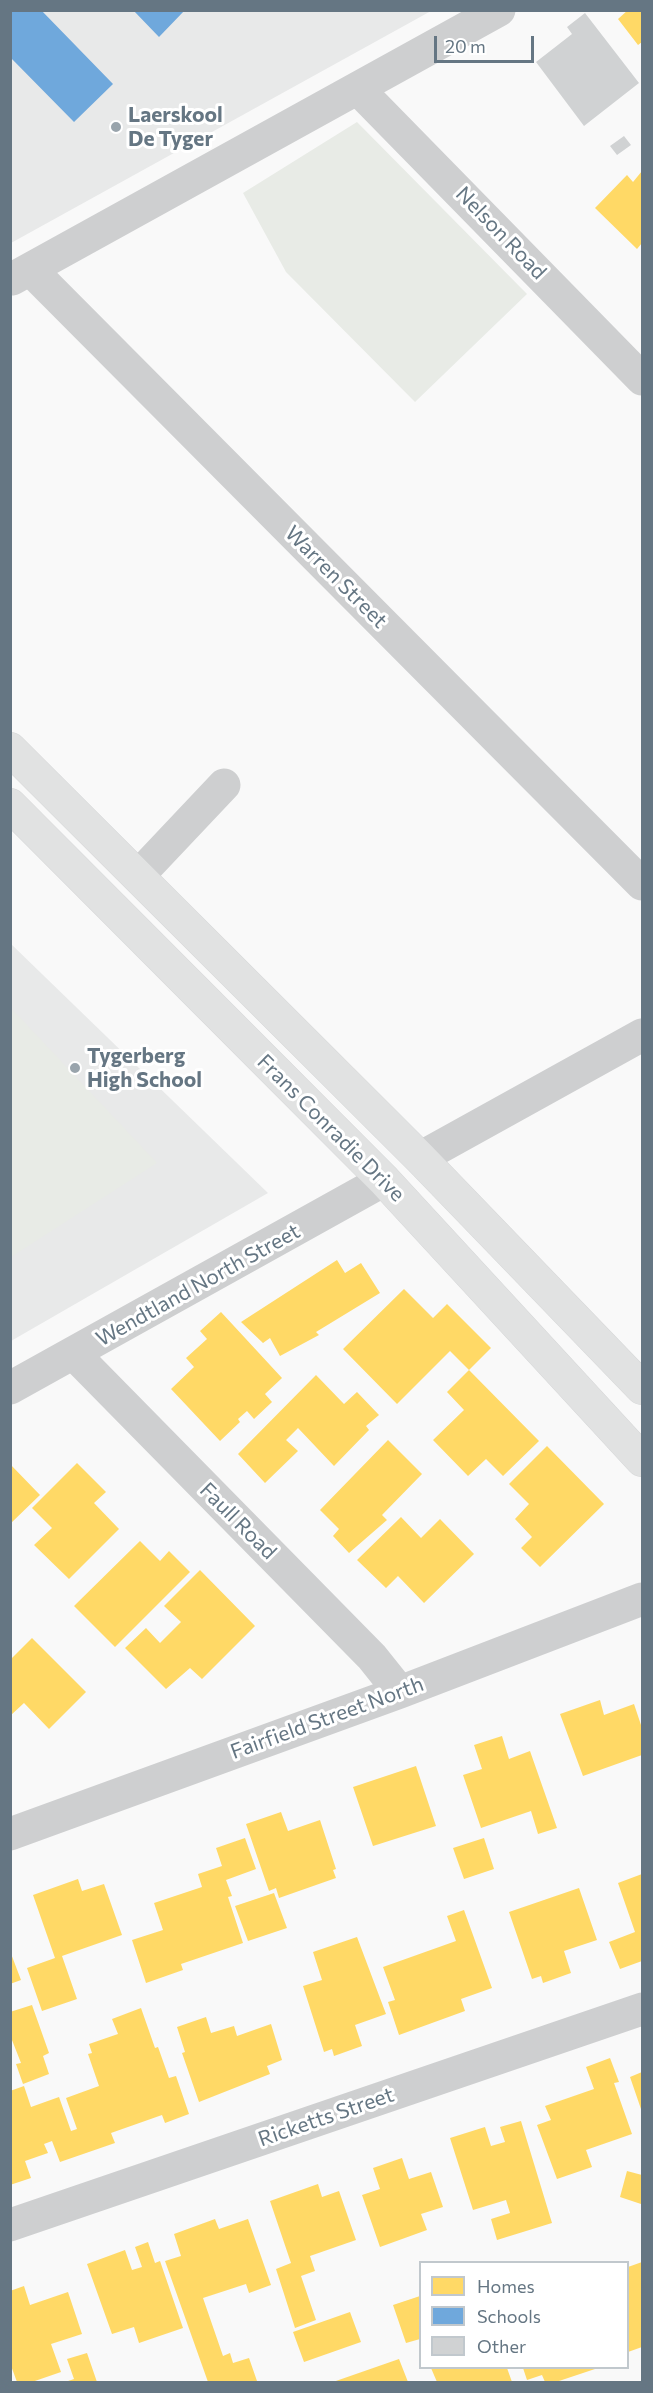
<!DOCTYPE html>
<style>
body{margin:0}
#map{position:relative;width:653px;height:2393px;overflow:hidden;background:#f9f9f9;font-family:Commissioner,sans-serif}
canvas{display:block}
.frame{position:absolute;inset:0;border:12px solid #657683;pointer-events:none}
.legend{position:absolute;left:419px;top:2261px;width:210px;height:108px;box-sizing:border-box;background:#fff;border:2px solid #c1c8cd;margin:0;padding:8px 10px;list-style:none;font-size:18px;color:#657683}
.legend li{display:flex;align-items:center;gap:12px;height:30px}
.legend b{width:30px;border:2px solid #c1c8cd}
.scale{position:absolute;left:434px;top:36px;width:100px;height:27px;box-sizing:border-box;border:3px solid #657683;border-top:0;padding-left:8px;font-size:18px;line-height:21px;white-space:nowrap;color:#657683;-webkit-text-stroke:4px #fff;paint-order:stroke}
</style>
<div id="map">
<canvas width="653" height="2393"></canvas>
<div class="frame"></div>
<ul class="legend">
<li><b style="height:16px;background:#ffd966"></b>Homes</li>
<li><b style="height:16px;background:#6fa8dc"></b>Schools</li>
<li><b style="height:16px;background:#d0d2d3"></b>Other</li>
</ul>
<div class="scale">20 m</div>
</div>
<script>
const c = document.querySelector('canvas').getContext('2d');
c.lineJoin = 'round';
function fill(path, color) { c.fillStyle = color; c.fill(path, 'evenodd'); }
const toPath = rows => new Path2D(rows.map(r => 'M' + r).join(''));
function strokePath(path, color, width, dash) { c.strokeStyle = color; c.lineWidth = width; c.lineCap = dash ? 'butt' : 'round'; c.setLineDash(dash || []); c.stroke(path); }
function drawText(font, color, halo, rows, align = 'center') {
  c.font = font + ' Commissioner,sans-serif'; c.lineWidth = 6; c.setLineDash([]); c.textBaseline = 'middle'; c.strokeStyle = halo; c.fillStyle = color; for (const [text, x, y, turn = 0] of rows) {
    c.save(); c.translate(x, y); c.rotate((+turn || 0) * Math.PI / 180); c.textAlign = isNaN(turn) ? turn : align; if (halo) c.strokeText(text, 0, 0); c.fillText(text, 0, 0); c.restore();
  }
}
const built = toPath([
 [11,11,431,11,11,243],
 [10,943,268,1193,11,1341,10,1341]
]);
const green = toPath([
 [357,122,527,294,415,402,286,272,243,193],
 [11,1008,157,1163,11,1257]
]);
const homes = toPath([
 [628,10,642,10,642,42,638,45,618,19],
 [642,171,642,243,637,249,595,208,627,175,633,182],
 [337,1260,345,1273,361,1263,380,1293,316,1332,319,1335,280,1356,270,1338,263,1343,241,1322],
 [404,1289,433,1318,447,1304,491,1348,469,1370,539,1441,503,1476,486,1459,468,1476,433,1440,464,1410,447,1392,469,1370,450,1351,397,1404,343,1349],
 [221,1312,282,1378,265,1394,272,1402,254,1419,247,1411,238,1419,240,1422,220,1441,171,1389,194,1367,186,1358,207,1339,200,1331],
 [316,1375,344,1404,357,1392,379,1415,366,1426,369,1430,334,1466,298,1428,286,1440,298,1451,265,1483,238,1454],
 [388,1440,422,1474,382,1515,387,1520,349,1553,333,1536,339,1529,320,1510],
 [547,1446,604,1504,540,1567,521,1548,532,1537,515,1519,529,1504,509,1484],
 [77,1463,106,1492,94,1503,119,1529,69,1579,34,1545,52,1528,32,1508],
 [10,1464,40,1495,10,1524],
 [401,1517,421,1538,440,1519,474,1554,424,1603,398,1576,386,1588,357,1560],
 [140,1541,160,1561,169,1551,190,1572,115,1647,74,1606],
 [200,1570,255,1626,202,1679,190,1668,166,1689,125,1648,146,1628,160,1643,181,1622,164,1606],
 [32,1638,86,1692,49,1729,24,1703,10,1716,10,1660],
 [600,1700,604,1715,634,1704,642,1728,642,1755,583,1776,560,1714],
 [502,1736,509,1759,530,1751,557,1828,538,1834,531,1811,481,1828,463,1775,482,1769,474,1745],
 [416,1766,436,1826,373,1846,353,1787],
 [281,1812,288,1831,320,1820,336,1869,333,1870,336,1878,279,1898,276,1888,269,1891,246,1824],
 [245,1838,256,1869,226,1880,232,1896,228,1897,243,1943,181,1964,183,1970,146,1983,132,1940,163,1930,154,1903,202,1887,198,1874,222,1866,216,1848],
 [484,1838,494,1869,464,1879,453,1848],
 [642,1874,642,1961,620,1969,609,1942,635,1932,618,1883],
 [78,1879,82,1891,104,1884,122,1935,62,1956,77,1999,42,2011,27,1968,55,1958,33,1895],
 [579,1888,597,1940,564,1951,571,1973,543,1983,541,1976,532,1979,509,1912],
 [274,1893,287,1928,248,1941,235,1906],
 [464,1910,492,1988,461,1999,465,2011,399,2035,388,2002,395,2000,383,1967,456,1941,447,1916],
 [357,1937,386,2014,355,2025,362,2046,334,2056,332,2049,324,2052,303,1986,322,1980,313,1952],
 [10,1951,21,1980,10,1984],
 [32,2005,49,2053,43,2056,49,2074,23,2084,16,2064,21,2063,10,2035,10,2012],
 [141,2008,155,2048,158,2047,169,2078,176,2076,189,2114,165,2123,162,2115,111,2133,115,2143,60,2162,52,2141,44,2144,48,2153,25,2161,31,2178,10,2185,10,2091,24,2086,31,2107,59,2097,71,2131,77,2129,66,2098,99,2086,88,2054,92,2053,89,2044,118,2034,112,2019],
 [206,2017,211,2033,234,2026,237,2036,271,2024,282,2060,267,2066,270,2074,199,2102,182,2053,185,2052,177,2027],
 [610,2058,619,2082,614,2083,632,2134,586,2150,592,2167,557,2179,537,2125,551,2120,545,2106,594,2089,586,2067],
 [642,2072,642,2112,630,2077],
 [521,2121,552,2223,497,2240,491,2219,510,2213,506,2200,473,2210,450,2138,485,2127,491,2146,505,2142,500,2127],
 [402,2158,409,2179,431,2172,443,2207,421,2214,427,2230,380,2247,362,2195,380,2189,373,2168],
 [627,2171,642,2175,641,2204,620,2197],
 [318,2184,322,2197,339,2191,356,2240,310,2256,315,2271,301,2276,316,2320,295,2328,276,2269,291,2263,270,2201],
 [215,2219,219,2229,248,2219,271,2285,249,2293,246,2284,203,2298,223,2356,230,2353,233,2363,249,2358,257,2381,251,2382,208,2382,165,2261,181,2256,174,2234],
 [148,2242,155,2263,160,2261,183,2328,139,2343,134,2327,112,2334,87,2264,125,2250,132,2270,142,2267,135,2247],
 [642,2262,642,2347,628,2352,628,2267],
 [24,2286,30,2305,68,2292,82,2334,51,2344,61,2372,32,2382,17,2382,10,2363,10,2291],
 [420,2296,420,2339,406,2343,393,2305],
 [350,2312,361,2342,304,2362,293,2332],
 [87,2353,97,2382,65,2382,74,2379,67,2359],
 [399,2359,408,2382,333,2382],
 [431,2368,507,2368,512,2382,437,2382],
 [523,2368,598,2368,556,2382,545,2382,542,2375,527,2380]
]);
const schools = toPath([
 [10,10,41,10,113,84,74,122,10,57],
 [133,10,185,10,159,37]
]);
const building = toPath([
 [585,13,639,83,584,126,536,62,572,34,567,27],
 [624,136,631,145,617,155,610,146]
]);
const minor = toPath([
 [358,89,642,379],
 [30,269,642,884],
 [12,279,499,10],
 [139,875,224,785],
 [420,1158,642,1035],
 [74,1354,372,1657,400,1692],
 [10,1388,384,1180],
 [10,1834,400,1692,642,1599],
 [10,2225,642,2009]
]);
const major = toPath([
 [10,749,420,1158,642,1388],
 [10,805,384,1180,642,1460]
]);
const markers = [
 [116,127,6,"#99a4ac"],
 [75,1068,6,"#99a4ac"]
];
const poiNames = [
 ["Laerskool",128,115],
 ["De Tyger",128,139],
 ["Tygerberg",87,1056],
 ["High School",87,1080]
];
const streetNames = [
 ["Nelson Road",501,233,46],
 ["Warren Street",336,577,45],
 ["Frans Conradie Drive",331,1128,45],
 ["Wendtland North Street",198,1285,-29],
 ["Faull Road",238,1521,45],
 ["Fairfield Street North",327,1718,-20],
 ["Ricketts Street",326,2117,-19]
];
fill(built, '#e8e9e9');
fill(green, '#e8ebe6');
fill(homes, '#ffd966');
fill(schools, '#6fa8dc');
fill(building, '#d0d2d3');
strokePath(major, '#d5d6d7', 34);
strokePath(minor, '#cecfd0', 33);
strokePath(major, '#e1e2e2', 33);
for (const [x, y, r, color] of markers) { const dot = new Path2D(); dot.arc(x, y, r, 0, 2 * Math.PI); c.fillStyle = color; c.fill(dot); strokePath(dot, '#fff', 2); }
drawText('bold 21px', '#657683', '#fff', poiNames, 'left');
drawText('21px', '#657683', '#fff', streetNames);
</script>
